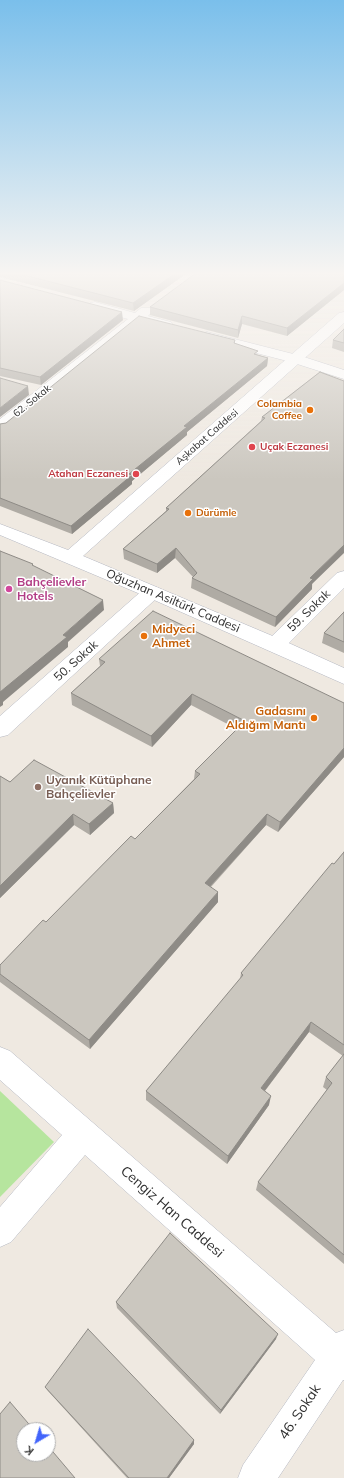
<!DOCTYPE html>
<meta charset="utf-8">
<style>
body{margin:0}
#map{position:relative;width:344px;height:1478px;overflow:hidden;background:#efe9e1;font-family:Mulish,sans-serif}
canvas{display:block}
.north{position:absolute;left:16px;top:1422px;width:40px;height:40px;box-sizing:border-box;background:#fff;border:1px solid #ababab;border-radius:50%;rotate:218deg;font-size:11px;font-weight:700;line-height:16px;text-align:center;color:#2e2e2e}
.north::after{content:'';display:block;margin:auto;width:14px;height:18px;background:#4264fb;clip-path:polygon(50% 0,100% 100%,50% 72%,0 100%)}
</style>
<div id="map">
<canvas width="344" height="1478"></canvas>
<div class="north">K</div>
</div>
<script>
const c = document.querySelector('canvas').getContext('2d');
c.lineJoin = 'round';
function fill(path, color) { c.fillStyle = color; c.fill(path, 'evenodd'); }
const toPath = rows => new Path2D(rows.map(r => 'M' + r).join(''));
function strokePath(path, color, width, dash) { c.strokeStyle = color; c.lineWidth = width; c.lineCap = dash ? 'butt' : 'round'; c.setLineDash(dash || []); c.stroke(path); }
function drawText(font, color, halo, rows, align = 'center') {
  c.font = font + ' Mulish,sans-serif'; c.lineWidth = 3; c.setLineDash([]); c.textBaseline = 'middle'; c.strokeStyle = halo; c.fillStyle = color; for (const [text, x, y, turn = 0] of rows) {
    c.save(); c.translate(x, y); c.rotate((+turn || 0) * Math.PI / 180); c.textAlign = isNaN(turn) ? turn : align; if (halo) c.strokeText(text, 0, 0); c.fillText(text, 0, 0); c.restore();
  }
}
const green = toPath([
 [0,1091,54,1142,0,1197]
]);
const street = toPath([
 [95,302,135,313,141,308,151,308,153,311,148,316,171,322,173,325,171,328,166,329,140,322,6,430,0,432,0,419,128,319,90,309,88,306,90,303,95,302],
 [207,332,301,356,344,370,344,379,291,362,202,339,200,336,202,333,207,332],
 [344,571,344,588,282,650,275,652,268,650,265,645,268,640,337,573,344,571],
 [152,586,159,588,162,592,159,596,8,735,0,737,0,716,145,588,152,586],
 [0,1047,10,1051,336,1333,344,1330,344,1380,343,1380,278,1478,238,1478,243,1465,315,1360,85,1155,11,1242,0,1247,0,1207,62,1135,0,1080,0,1047]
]);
const secondary = toPath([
 [344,312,344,323,83,556,282,640,344,668,344,684,145,596,0,535,0,524,68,550,339,313,344,312]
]);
const wall = toPath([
 [0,273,187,273,134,311,0,277],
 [344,273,344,290,287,336,242,324,238,338,150,315,150,307],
 [0,280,123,320,41,385,0,376],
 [344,329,344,352,332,348,333,340],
 [235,340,235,343,258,355,268,358,267,366,187,432,187,435,132,481,132,484,72,534,0,506,0,424,6,423],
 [320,372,312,589,275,627,191,588,192,578,193,577,175,558,157,573,124,559,123,549,166,511,166,508,261,421,262,417],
 [344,612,344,653,322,643,324,633],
 [99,659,344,703,344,757,278,832,266,825,211,887,218,902,90,1049,0,982,0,965,135,839,194,779,195,771,237,729,191,705,152,747,72,705,71,693,100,666],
 [0,776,10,782,113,803,114,813,90,835,74,825,0,898],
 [344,852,344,1264,256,1190,258,1182,327,1090,323,1087,326,1077,343,1056,309,1032,265,1091,269,1105,227,1164,146,1100,146,1091,240,979,241,973],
 [116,1302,276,1339,220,1414,117,1308],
 [45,1387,194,1440,194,1444,169,1478,127,1478,48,1391]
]);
const shadedWall = toPath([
 [176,273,187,273,134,311,133,303],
 [344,283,344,290,287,336,287,328],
 [122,312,123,320,41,385,40,377],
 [242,316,242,324,238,338,238,330],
 [268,358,267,366,187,432,187,435,132,481,132,484,72,534,71,526,184,426],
 [28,386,29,395,0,417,0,408],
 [344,545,344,553,312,584,312,589,275,627,276,617,310,578],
 [176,548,175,558,157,573,157,564],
 [103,600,104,610,68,642,68,647,3,702,3,705,0,707,0,692,63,635],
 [192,694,191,705,152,747,151,736],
 [344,748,344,757,278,832,280,822],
 [113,803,114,813,90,835,89,824],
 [73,814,74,825,0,898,0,886],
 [267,814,266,825,204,893,205,883],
 [218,892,218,902,90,1049,89,1040],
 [311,1022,309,1032,260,1097,261,1088],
 [271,1096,269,1105,227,1164,228,1156],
 [278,1334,276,1339,220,1414,221,1410],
 [194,1440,194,1444,169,1478,167,1478]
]);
const building = toPath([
 [16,273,176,273,133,303,16,273],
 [196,273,344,273,344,283,287,328,242,316,238,330,150,307,196,273],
 [0,280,122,312,40,377,0,368,0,280],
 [139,316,235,340,234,343,258,351,254,354,268,358,184,426,187,427,129,474,132,475,71,526,0,498,0,424,6,423,139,316],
 [344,329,344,343,333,340,344,329],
 [320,372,344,381,344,545,310,578,313,579,276,617,192,578,197,573,176,548,157,564,123,549,169,509,166,508,265,418,262,417,320,372],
 [0,378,28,386,0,408,0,378],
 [0,551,33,564,32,565,103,600,63,635,67,637,0,692,0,551],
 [153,611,344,703,344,748,280,822,267,814,205,883,218,892,89,1040,0,974,0,965,43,920,46,922,131,836,135,839,200,774,195,771,245,721,192,694,151,736,71,693,105,662,99,659,153,611],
 [344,612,344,642,324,633,344,612],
 [34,760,113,803,89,824,73,814,0,886,0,776,10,782,34,760],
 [344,852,344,1045,311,1022,261,1088,271,1096,228,1156,146,1091,243,975,241,973,332,863,334,864,344,852],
 [344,1054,344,1255,258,1182,332,1083,326,1077,344,1054],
 [170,1233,278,1334,221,1410,116,1302,170,1233],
 [88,1329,194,1440,167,1478,129,1478,45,1387,88,1329],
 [10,1402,34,1430,24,1430,24,1454,48,1454,48,1446,75,1478,0,1478,0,1414,10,1402]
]);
const markers = [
 [310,410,4,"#e8710a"],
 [252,447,4,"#e0444e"],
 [136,474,4,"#e0444e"],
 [188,513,4,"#e8710a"],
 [9,589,4,"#d1479c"],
 [144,636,4,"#e8710a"],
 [314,718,4,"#e8710a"],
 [38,787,4,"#8d6e63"]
];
const farStreetnames = [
 ["62. Sokak",32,401,-39],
 ["Aşkabat Caddesi",207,437,-41]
];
const farFoodnames = [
 ["Colambia",302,404],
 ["Coffee",302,416],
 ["Dürümle",196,513,"left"]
];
const farHealthnames = [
 ["Uçak Eczanesi",260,447],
 ["Atahan Eczanesi",128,474,"right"]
];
const hotelNames = [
 ["Bahçelievler",17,582],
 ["Hotels",17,596]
];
const streetNames = [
 ["Oğuzhan Asiltürk Caddesi",173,601,23],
 ["59. Sokak",309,611,-44],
 ["50. Sokak",76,661,-42]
];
const foodNames = [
 ["Midyeci",152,629],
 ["Ahmet",152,643],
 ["Gadasını",306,711,"right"],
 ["Aldığım Mantı",306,725,"right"]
];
const educationNames = [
 ["Uyanık Kütüphane",46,780],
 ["Bahçelievler",46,794]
];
const nearStreetnames = [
 ["Cengiz Han Caddesi",172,1212,41],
 ["46. Sokak",300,1412,-56]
];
fill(green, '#b6e59e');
strokePath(street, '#b4b7c1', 1);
strokePath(secondary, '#b4b7c1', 1);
fill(street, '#fff');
fill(secondary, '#fff');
fill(wall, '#afaba4');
fill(shadedWall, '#8e8b86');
fill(building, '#cbc7bf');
strokePath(building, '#8e8b86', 1);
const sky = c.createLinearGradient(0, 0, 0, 480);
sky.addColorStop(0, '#7abfeb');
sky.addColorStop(0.57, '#f8f5f2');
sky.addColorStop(1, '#f8f5f200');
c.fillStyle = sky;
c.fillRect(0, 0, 344, 480);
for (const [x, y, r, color] of markers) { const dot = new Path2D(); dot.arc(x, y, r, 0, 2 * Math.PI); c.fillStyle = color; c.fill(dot); strokePath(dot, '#fff', 1.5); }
drawText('10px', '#2e2e2e', '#fff', farStreetnames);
drawText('bold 10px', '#c56008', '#fff', farFoodnames, 'right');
drawText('bold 10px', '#be3a42', '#fff', farHealthnames, 'left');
drawText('bold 12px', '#b23c85', '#fff', hotelNames, 'left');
drawText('12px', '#2e2e2e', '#fff', streetNames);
drawText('bold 12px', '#c56008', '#fff', foodNames, 'left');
drawText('bold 12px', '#785e54', '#fff', educationNames, 'left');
drawText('14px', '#2e2e2e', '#fff', nearStreetnames);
</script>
